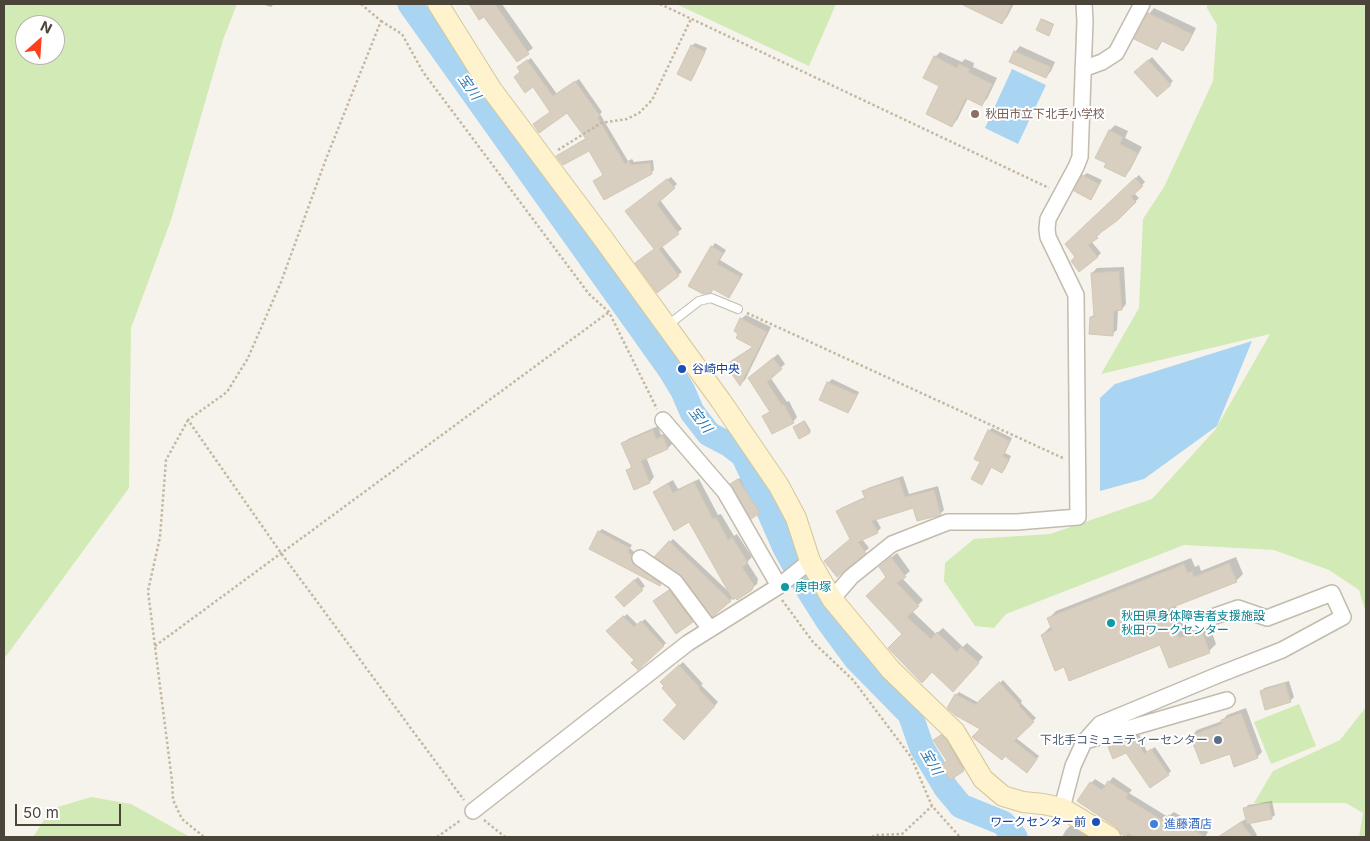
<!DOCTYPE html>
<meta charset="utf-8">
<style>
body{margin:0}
#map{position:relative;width:1370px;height:841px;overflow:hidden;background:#f6f3ec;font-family:Inter,sans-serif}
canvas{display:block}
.frame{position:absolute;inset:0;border:5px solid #4b4439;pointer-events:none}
.north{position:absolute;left:15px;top:15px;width:50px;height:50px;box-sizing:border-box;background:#fff;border:1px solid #b7b4b0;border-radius:50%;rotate:26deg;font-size:14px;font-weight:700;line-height:20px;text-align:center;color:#4b4439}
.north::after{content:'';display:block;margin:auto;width:18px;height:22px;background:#fc3f1d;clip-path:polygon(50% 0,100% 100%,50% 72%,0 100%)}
.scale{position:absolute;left:15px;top:804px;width:106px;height:22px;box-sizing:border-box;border:2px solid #4b4439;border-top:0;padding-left:6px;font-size:15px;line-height:18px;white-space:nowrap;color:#4b4439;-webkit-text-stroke:4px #fff;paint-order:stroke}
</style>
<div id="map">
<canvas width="1370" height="841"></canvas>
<div class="frame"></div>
<div class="north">N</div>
<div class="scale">50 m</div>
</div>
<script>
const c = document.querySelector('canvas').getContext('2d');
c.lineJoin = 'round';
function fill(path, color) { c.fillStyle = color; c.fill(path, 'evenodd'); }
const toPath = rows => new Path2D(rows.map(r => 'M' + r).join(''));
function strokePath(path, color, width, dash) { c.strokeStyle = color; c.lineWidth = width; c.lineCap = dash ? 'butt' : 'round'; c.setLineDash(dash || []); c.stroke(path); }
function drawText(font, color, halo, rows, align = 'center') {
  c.font = font + ' Inter,"Noto Sans JP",sans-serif'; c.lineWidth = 4; c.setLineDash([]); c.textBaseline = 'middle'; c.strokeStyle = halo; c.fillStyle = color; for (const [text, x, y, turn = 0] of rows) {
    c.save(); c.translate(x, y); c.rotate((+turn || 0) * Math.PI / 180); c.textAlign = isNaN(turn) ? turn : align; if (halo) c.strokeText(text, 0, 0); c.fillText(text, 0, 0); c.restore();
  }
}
const green = toPath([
 [4,4,237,4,223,40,171,220,131,328,129,488,4,659],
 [25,25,55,25,55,55,25,55],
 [676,4,836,4,809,66],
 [1207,4,1366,4,1366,613,1359,590,1329,570,1274,550,1184,545,1006,614,994,628,975,626,944,581,945,563,974,539,1050,534,1152,499,1215,430,1270,334,1101,374,1139,308,1143,219,1164,187,1213,81,1217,25,1207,8],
 [1299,704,1316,746,1271,764,1254,722],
 [1366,707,1366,837,1359,837,1363,813,1346,803,1254,803,1273,771,1340,740],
 [91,797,131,804,190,837,33,837,51,809]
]);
const water = toPath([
 [1012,69,1046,85,1018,144,985,128],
 [1252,341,1217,426,1144,479,1100,491,1100,398,1115,384]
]);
const shadow = toPath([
 [261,4,274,4,271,7],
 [470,4,502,4,533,48,517,60,484,15,480,18],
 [963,4,1014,4,1007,17,1002,23],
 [1154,8,1196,28,1188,44,1183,50,1163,40,1157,49,1149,14],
 [1043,19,1054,24,1050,33,1042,20],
 [695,43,707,48,694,76,691,79,692,46],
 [1020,46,1055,62,1051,71,1046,77,1015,52],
 [940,52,962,62,965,59,974,63,973,67,997,78,987,99,982,104,968,98,957,120,952,125,935,57],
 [1152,57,1173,81,1158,96,1136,72],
 [531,58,557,94,579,79,602,112,600,114,628,161,632,159,634,162,653,160,654,170,651,173,595,181,604,174,589,149,558,156,561,153,586,138,567,111,551,111,522,72,522,64],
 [1115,125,1128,131,1125,138,1142,147,1130,170,1125,176,1110,130],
 [1087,173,1102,180,1094,195,1091,198,1083,176],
 [1139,175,1145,182,1134,193,1139,198,1117,219,1099,232,1100,234,1091,241,1101,253,1097,257,1077,256,1067,244],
 [671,177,677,184,660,200,682,229,661,245,682,272,657,291,655,249,630,208],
 [715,243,726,250,720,260,743,274,732,293,714,288,712,247],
 [1124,267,1126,304,1122,309,1118,309,1117,330,1112,334,1091,317,1095,314,1092,273,1097,268],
 [746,315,771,327,745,380,740,384,728,365,732,360,754,346,741,319],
 [778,354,785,364,770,377,787,402,789,401,797,417,793,422,764,416,771,410,754,374],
 [832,379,859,392,851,408,848,412,821,399,829,382],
 [805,421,811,431,809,432,796,426],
 [658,426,661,435,668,432,673,443,668,448,646,457,654,477,650,482,635,488,627,471,632,466,623,444,628,439],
 [992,428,1012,438,1005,453,1011,456,1005,469,1002,472,992,466,985,480,982,483,982,461,989,431],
 [903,476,909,494,938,486,944,510,941,513,914,506,876,519,881,528,877,532,862,539,869,548,837,575,851,539,838,512,841,508,865,497,864,492,868,488],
 [742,477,763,509,759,512,735,481],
 [699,479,718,515,721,514,734,536,737,534,752,557,747,562,758,579,757,584,751,589,733,598,713,615,683,575,656,556,673,539,730,593,690,521,654,492,659,488,673,480,678,489],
 [602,529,632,545,630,548,634,552,634,558,663,581,660,584,591,548,599,532],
 [897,553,910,571,902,578,923,600,912,611,936,634,943,628,963,647,967,643,983,657,958,685,903,634,888,577,886,562],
 [1236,557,1243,574,1236,581,1175,604,1186,632,1209,624,1216,644,1209,651,1161,644,1065,665,1042,635,1049,628,1052,627,1049,618,1056,611,1191,558,1195,567,1199,565,1201,571],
 [638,577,645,586,624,605,617,597],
 [673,587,695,618,676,632,654,601],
 [627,614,638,625,645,619,666,643,638,668,635,660,608,631],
 [683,662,703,684,701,685,718,702,700,721,679,705,662,682],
 [1003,680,1022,701,1021,703,1036,718,1016,738,1039,756,1030,768,982,728,956,695,959,692,979,703],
 [1289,681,1294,697,1291,700,1266,708,1261,692,1264,688],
 [1246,708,1262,752,1257,757,1230,752,1192,736,1197,730,1222,721,1227,715],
 [945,732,967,766,951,778,948,761,935,740],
 [1139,734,1147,752,1155,747,1171,771,1168,774,1127,752,1110,748,1113,744],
 [1113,777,1132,790,1129,793,1173,820,1170,815,1174,812,1208,832,1205,837,1128,837,1122,833,1091,783,1095,779,1106,786],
 [1272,801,1275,815,1271,818,1249,822,1257,835,1255,837,1218,837,1247,818,1245,809,1248,805],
 [1071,825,1093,837,1062,837,1066,830]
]);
const river = toPath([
 [410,4,671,371,683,391,692,412,709,434,730,445,743,455,760,491,785,548,806,586,828,621,856,659,910,714,922,748,946,788,961,806,1003,823,1015,837]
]);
const building = toPath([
 [469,4,495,4,529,54,517,62,484,17,479,20,469,4],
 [961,4,1012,4,1002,24,961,4],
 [1148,13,1192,34,1183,51,1162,41,1157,50,1134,39,1148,13],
 [1041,19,1053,25,1049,36,1036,30,1041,19],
 [691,45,705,52,691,81,677,74,691,45],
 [1014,51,1051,67,1046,78,1009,62,1014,51],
 [934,56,957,68,959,64,970,69,968,72,992,84,982,106,966,98,952,127,926,114,939,86,923,78,934,56],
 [527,60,553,96,575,81,600,116,598,118,625,164,629,161,631,165,650,163,652,174,604,200,593,181,603,175,589,151,563,165,556,156,586,139,567,113,539,133,533,124,550,112,533,87,525,93,514,77,520,72,517,67,527,60],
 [1148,60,1171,85,1157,97,1134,72,1148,60],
 [1109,130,1123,137,1120,144,1138,153,1125,177,1104,167,1106,163,1095,158,1109,130],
 [1082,175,1099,184,1091,200,1074,191,1082,175],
 [1135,178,1143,186,1131,197,1136,202,1118,220,1096,236,1098,238,1088,245,1098,257,1079,272,1071,261,1075,257,1065,244,1135,178],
 [667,179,675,188,657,204,679,234,659,249,679,276,657,293,635,263,654,249,625,211,667,179],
 [711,246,723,253,717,264,741,277,729,298,713,289,711,293,703,294,688,286,711,246],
 [1119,271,1122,310,1114,311,1113,336,1089,334,1090,317,1094,317,1091,273,1119,271],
 [740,318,767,332,740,386,726,365,753,347,736,338,738,334,734,331,740,318],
 [773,358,782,369,767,382,782,405,784,404,794,423,772,434,762,416,770,412,748,378,773,358],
 [827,382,857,395,848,413,819,400,827,382],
 [804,421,810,433,799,439,793,427,804,421],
 [653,430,656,439,663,436,668,449,641,461,650,483,634,490,626,470,632,468,621,443,653,430],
 [988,430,1010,441,1003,456,1009,460,1002,473,991,467,982,485,971,479,980,462,974,459,988,430],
 [738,479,760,513,751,519,730,484,738,479],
 [899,479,905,497,934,490,941,515,917,521,913,508,872,521,878,533,858,542,866,553,837,577,824,561,850,539,836,511,865,498,862,491,899,479],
 [694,482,713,519,716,517,728,540,732,537,748,563,742,567,754,585,752,590,737,600,735,598,733,600,689,522,674,531,653,492,668,484,673,493,694,482],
 [598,531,630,548,628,552,631,555,632,562,661,584,660,586,589,549,598,531],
 [669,541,731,601,712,617,682,576,654,557,669,541],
 [891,557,906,577,897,583,919,606,907,617,931,639,937,632,957,652,961,647,979,663,953,692,932,672,922,683,888,648,902,634,866,596,886,577,879,567,891,557],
 [1229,563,1237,582,1168,609,1179,638,1202,631,1210,653,1169,668,1160,645,1069,681,1064,667,1055,671,1041,635,1052,630,1047,618,1184,564,1188,573,1192,571,1194,577,1229,563],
 [634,580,643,590,624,607,615,597,634,580],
 [669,590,693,622,676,634,653,601,669,590],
 [623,616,634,627,641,621,664,646,638,670,631,663,634,660,606,631,623,616],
 [679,665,700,688,699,689,715,706,684,740,663,720,677,705,662,688,664,686,660,682,679,665],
 [999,682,1020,705,1019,706,1034,722,1014,741,1037,759,1027,773,1005,756,1002,760,972,737,980,729,955,715,947,708,955,694,976,705,979,701,999,682],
 [1285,683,1291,702,1265,710,1260,691,1285,683],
 [1241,713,1258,758,1234,767,1230,754,1201,764,1190,736,1222,724,1221,720,1241,713],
 [941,735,946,739,964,771,950,780,941,765,947,761,933,740,941,735],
 [1136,736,1144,754,1151,749,1169,775,1150,788,1126,753,1113,759,1108,747,1136,736],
 [1108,781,1128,794,1126,798,1178,830,1168,815,1206,837,1135,837,1128,833,1126,837,1121,834,1120,831,1116,827,1077,801,1090,782,1102,790,1108,781],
 [1269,803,1272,819,1247,824,1243,808,1269,803],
 [1241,822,1252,837,1218,837,1241,822]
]);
const path = toPath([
 [361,4,381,21,326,159,281,282,248,358,227,392,188,420,281,553,464,800],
 [660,4,1049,188],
 [381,21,402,34,423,72,589,294,609,312,657,409],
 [558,150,601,123,627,119,639,113,652,100,691,19],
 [747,313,1065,459],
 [188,420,166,460,160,537,148,591,172,781,173,800,182,819,204,837],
 [782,600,813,642,853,680,911,757,932,806,960,837],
 [155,646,609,312],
 [484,820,505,837],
 [437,837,461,820],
 [872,837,876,835,902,834,932,806]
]);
const lane = toPath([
 [668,325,699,301,711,298,738,309]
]);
const street = toPath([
 [1083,69,1102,62,1116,53,1142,4],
 [663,420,725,492,779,586],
 [640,558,675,582,710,629],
 [832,599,851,577,892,544,948,522,1017,522,1078,517,1076,295,1048,237,1047,229,1048,219,1076,167,1080,157,1085,21,1084,4],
 [1085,741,1227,700],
 [1062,808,1073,766,1084,742,1100,724,1218,675,1282,650,1343,617,1332,593,1267,618,1238,608,1195,623],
 [473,811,688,643,779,586,810,561]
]);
const secondary = toPath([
 [438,4,492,90,602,237,721,401,779,486,796,518,810,561,832,599,891,670,955,732,983,779,1003,796,1023,802,1043,804,1062,808,1110,837]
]);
const markers = [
 [975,114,5,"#8d6e63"],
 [682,369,5,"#1a4fb4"],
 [785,587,5,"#0f9aa8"],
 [1111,623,5,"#0f9aa8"],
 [1218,740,5,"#5c6f8a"],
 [1096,822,5,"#1a4fb4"],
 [1154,824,5,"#3f7fe0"]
];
const educationNames = [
 ["秋田市立下北手小学校",985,114]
];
const transitNames = [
 ["谷崎中央",692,369],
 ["ワークセンター前",1086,822,"right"]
];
const cultureNames = [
 ["庚申塚",795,587],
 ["秋田県身体障害者支援施設",1121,616],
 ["秋田ワークセンター",1121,630]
];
const serviceNames = [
 ["下北手コミュニティーセンター",1208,740]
];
const shopNames = [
 ["進藤酒店",1164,824]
];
const waterNames = [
 ["宝川",469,87,55],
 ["宝川",700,420,53],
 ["宝川",931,762,60]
];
fill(green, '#d2eab5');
fill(water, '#a9d4f2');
fill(shadow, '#0003');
strokePath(river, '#a9d4f2', 25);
fill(building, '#d8cfc1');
strokePath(building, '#d3c7b4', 1);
strokePath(lane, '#c2bbae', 10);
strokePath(street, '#c2bbae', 18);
strokePath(secondary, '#d6c79b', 22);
strokePath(path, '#c4b79f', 2.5, [2.5, 2.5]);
strokePath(lane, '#fff', 8);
strokePath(street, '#fff', 15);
strokePath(secondary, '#fff3cd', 20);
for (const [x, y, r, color] of markers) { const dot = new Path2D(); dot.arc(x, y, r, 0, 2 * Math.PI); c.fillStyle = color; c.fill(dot); strokePath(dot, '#fff', 2); }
drawText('12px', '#785e54', '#fff', educationNames, 'left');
drawText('12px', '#164399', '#fff', transitNames, 'left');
drawText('12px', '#0d838f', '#fff', cultureNames, 'left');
drawText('12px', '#4e5e75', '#fff', serviceNames, 'right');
drawText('12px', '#366cbe', '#fff', shopNames, 'left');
drawText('italic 14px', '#2e7ab2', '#fff', waterNames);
</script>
